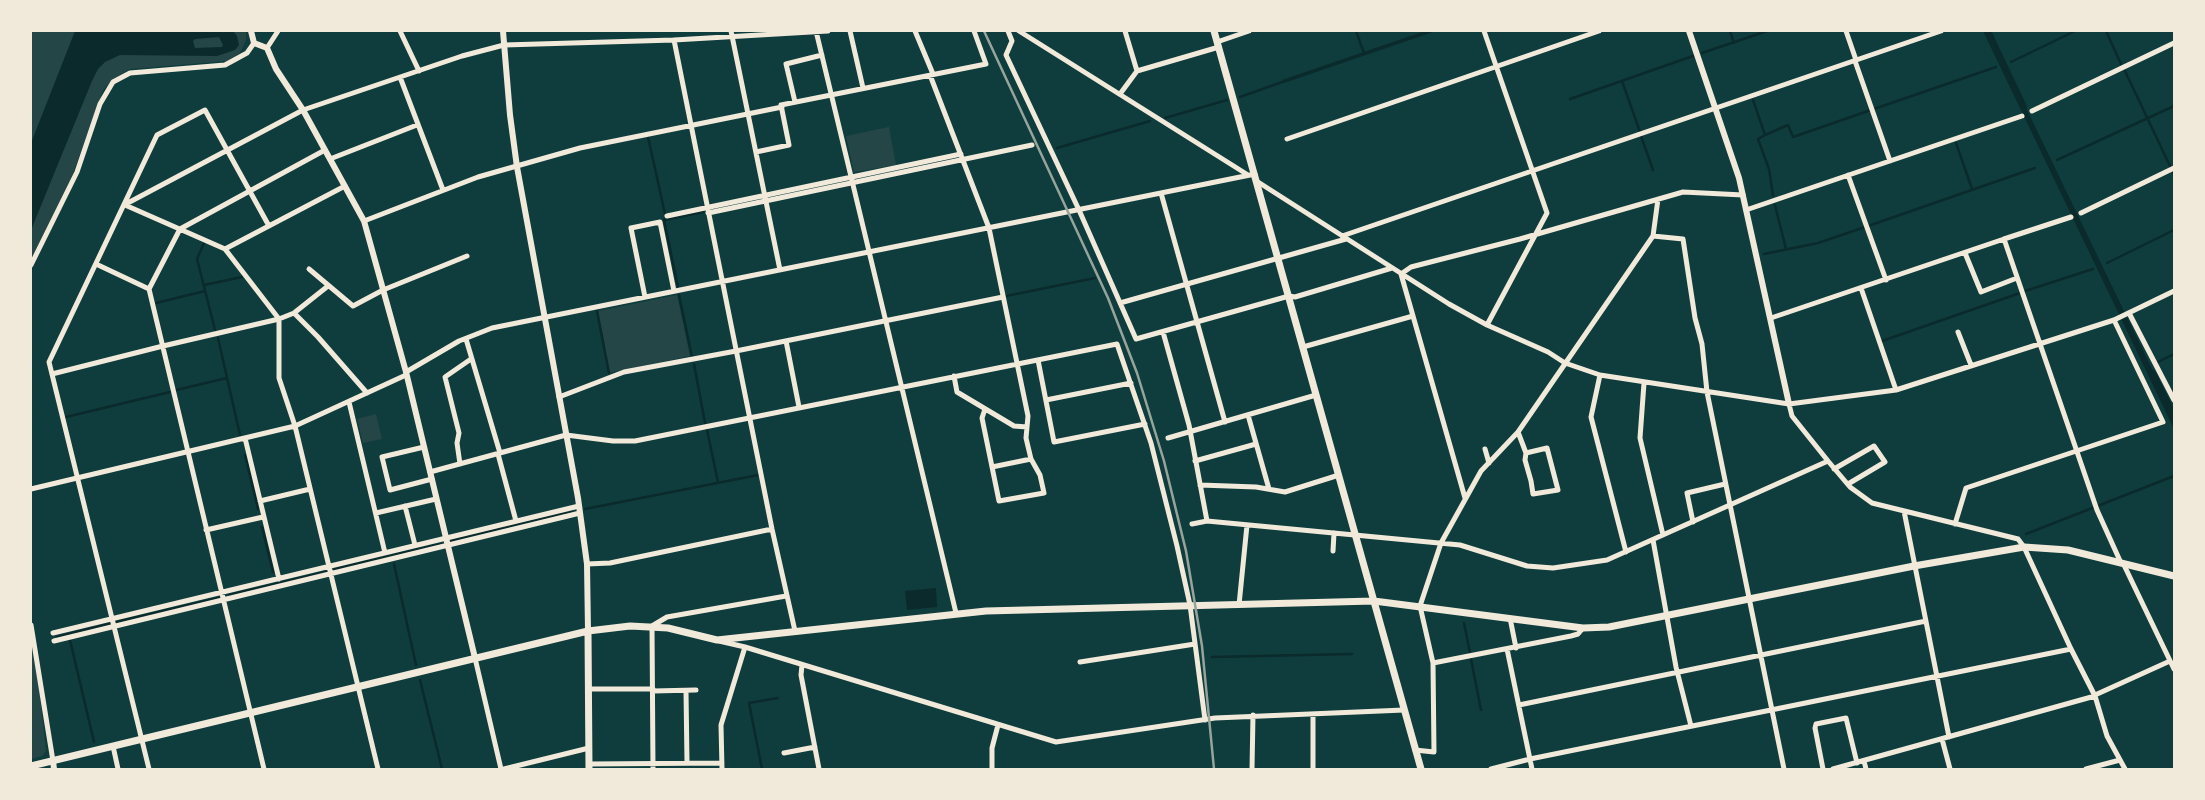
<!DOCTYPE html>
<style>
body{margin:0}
#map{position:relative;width:2205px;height:800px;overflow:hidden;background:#0f3d3e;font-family:Ubuntu,sans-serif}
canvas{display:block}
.frame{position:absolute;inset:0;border:32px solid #f1e9da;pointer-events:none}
</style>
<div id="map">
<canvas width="2205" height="800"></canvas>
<div class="frame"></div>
</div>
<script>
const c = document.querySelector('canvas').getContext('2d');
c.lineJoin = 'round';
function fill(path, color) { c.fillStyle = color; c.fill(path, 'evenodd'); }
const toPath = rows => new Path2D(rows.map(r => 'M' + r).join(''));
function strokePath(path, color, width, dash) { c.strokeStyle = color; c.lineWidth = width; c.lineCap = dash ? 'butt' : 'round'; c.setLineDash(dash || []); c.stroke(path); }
const green = toPath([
 [31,31,246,31,246,40,240,53,227,61,130,69,112,80,103,90,71,179,31,259],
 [889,127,896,165,854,172,846,136],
 [677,295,690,356,609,373,598,311],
 [376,414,382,439,363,443,357,419],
 [31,644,39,687,46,751,42,756,31,759]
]);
const water = toPath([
 [75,31,233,31,237,36,239,45,235,50,217,56,120,55,105,62,98,69,92,81,31,230,31,143],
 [219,37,223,45,222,47,195,48,193,41,195,39],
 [1425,31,1436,31,1284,83,1282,80],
 [1983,31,1989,31,2152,369,2155,371,2174,409,2174,429],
 [936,588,937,607,907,610,905,591]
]);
const stream = toPath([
 [1356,31,1364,53],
 [1730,31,1734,43],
 [1990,31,2026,107],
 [2106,31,2121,64],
 [1702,53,1767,31],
 [2011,62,2075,31],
 [2125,71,2170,166],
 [1622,81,1640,132],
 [1240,97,1285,81],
 [1570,99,1693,56],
 [1753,100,1765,135,1758,139,1769,169,1773,196],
 [1874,109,1996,67],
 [1165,118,1227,100],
 [1765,135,1788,125,1793,137,1871,110],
 [1641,136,1653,170],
 [648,137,665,214],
 [1956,143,1972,189],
 [1057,148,1150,121],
 [2057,160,2174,106],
 [2173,172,2174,173],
 [1775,205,1786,249],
 [1868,226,2035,168],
 [204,243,197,259,215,330],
 [1764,254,1818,243,1865,227],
 [2107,263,2174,230],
 [204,285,242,277],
 [678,287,664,220,703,212],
 [2025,291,2093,269],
 [679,295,692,357],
 [1006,296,1095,278],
 [156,303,205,291],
 [597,311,609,373],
 [218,338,240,435],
 [1882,341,2020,293],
 [2158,362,2174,354],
 [694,364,705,423],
 [176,390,227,378],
 [66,417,170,392],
 [707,430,718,482],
 [245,455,258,509],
 [585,509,758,475],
 [262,527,273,572],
 [2026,534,2174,476],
 [450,541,572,511],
 [394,564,416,665],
 [335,569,441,544],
 [229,595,326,572],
 [116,622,219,598],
 [1464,623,1470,653],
 [57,637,109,624],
 [70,640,94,742],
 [1212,657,1352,654],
 [1471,659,1481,710],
 [420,680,442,769],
 [762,769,749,703,778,698]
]);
const minor = toPath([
 [400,31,419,71],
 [731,31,780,270],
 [816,31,956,613],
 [850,31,863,88],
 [915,31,933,74],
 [1008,31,1012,41,1006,55,1079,210,1136,339,1289,296,1295,297,1392,268],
 [1019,31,1248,175],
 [1125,31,1137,71,1219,47],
 [1484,31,1547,213,1487,325],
 [1846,31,1856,60],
 [674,40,772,529,795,631],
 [1217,42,1249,31],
 [267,48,278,31],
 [1855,61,1890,161],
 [930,75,989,228,1028,416,1026,438,1031,459,1040,475,1044,493,999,501,982,418,985,409],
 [400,77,443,190],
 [1120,94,1137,71],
 [795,102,786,64,822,55],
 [2032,111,2174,43],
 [1287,139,1599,31],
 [756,152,789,145,781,105,986,64,974,31],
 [330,159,417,125],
 [1848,175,1886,280],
 [1258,182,1449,304,1487,325,1548,352,1565,363,1600,375,1789,404,1896,390,2114,320,2174,291],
 [1161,193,1225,422],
 [124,205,303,110,462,56,504,45,674,40,828,31],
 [125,205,225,249,279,319,279,378,295,426,378,769],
 [1746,210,2022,116],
 [708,213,1032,145],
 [2081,213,2174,168],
 [667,216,961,154],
 [2071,217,2004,239,2097,510,2121,563],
 [364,221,478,177,580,148,782,107],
 [1342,236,1941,31],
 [1653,236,1683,239,1695,318,1702,344,1707,392,1784,769],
 [225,249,345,186],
 [1965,253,1981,292,2017,278],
 [96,264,149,289,264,769],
 [31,265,77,172,100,104,113,82,130,73,225,65,247,53,254,43],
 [309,269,353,306,383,290,467,256],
 [1861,288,1896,390],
 [149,289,180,229,325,150],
 [645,297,631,228,660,222,674,291],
 [1120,303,1346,239],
 [294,313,318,337,367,393],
 [2129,313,2174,400],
 [1771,318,2004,239],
 [1163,332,1189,425,1207,521],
 [1958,332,1971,365],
 [466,339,500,453],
 [786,341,799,407],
 [1303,347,1413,316],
 [1038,360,1054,442,1145,424],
 [406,372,459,341,492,328,1255,174],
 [52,374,163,346,279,319,294,313,328,286],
 [1600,375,1591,417,1626,552],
 [954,376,957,392,1014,426,1027,427],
 [1644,383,1640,438,1663,535],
 [559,397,624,372,736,351,1003,297],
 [1046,400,1131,383],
 [349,402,385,553],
 [1789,404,1792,416,1828,461,1850,487,1872,503,2018,539,2024,547,2071,649,2095,696,2107,736,2125,769],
 [1248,415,1269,489],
 [1518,432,1526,453,1525,460,1531,481,1533,494,1558,490,1547,448,1526,453],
 [245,438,279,579],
 [1168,438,1316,395],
 [424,447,382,457,390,490,432,479],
 [1485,449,1489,463],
 [498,454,516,521],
 [1195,461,1256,444],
 [460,464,457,443,459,433,445,377,471,359],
 [992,467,1031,459],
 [1834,469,1874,446,1885,462,1848,484],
 [430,472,566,435,613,441,635,441,1117,344,1151,443,1177,546,1190,605,1205,720],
 [1200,485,1256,487,1285,492,1339,475],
 [31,489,295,426,406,375],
 [1465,498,1401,274,1411,267,1520,239,1683,192,1743,195],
 [260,501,310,489],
 [405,506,415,545],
 [1904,511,1949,737],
 [376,513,436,499],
 [1693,522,1687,493,1725,484],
 [1192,524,1207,521,1460,545,1527,566,1553,568,1607,560,1828,461],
 [1955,524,1966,488,2163,422,2114,320],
 [206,530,263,517],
 [1653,540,1676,667,1691,726],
 [1333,551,1334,533],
 [2123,563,2174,669],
 [587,564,610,563,772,529],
 [1239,605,1247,525],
 [1510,618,1516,648],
 [31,625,53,761],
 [53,633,579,506],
 [54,641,580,513],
 [719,641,745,647,1056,742,1215,718,1404,710],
 [1507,649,1532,769],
 [475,658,501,769],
 [1080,662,1195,644],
 [1433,663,1571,636,1578,634,1583,628],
 [802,665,801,675,819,769],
 [589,689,653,689],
 [653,691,696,690],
 [686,691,687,763],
 [2095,695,2170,661],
 [1519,705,1926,621],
 [1313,714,1313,769],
 [1942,739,1950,769],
 [113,746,118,769],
 [1415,750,1434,752,1433,663,1420,606,1441,543,1481,471,1518,432,1653,236,1658,199],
 [784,753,815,747],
 [1864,761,1866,769],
 [589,764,722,763],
 [149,769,49,362,157,135,205,110,269,226],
 [504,769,589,748],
 [653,769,652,626,667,617,786,596],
 [722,769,721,725,745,647],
 [992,769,992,748,998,725],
 [1252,769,1253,715],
 [1491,769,1530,759,2071,649],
 [1823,769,1815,728,1816,724,1846,718,1857,763],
 [1833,769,2095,696],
 [2086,769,2120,760]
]);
const tertiary = toPath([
 [251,31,254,43,267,48,276,69,303,110,364,221,406,372,475,658],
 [503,31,510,115,517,167,578,498,587,564,588,631],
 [1689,31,1739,178,1789,404],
 [53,761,54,769]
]);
const secondary = toPath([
 [1214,31,1421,769],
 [588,631,589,769],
 [31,766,588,631,630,626,668,628,717,640,986,611,1374,601,1583,628,1609,627,1914,566,2024,547,2068,550,2174,576]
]);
const rail = toPath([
 [984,31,1108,298,1137,373,1164,461,1186,551,1202,646,1214,769]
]);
fill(green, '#244646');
fill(water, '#0a2a2b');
strokePath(stream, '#0a2a2b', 2.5);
strokePath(minor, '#f1e9da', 5);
strokePath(tertiary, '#f1e9da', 6);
strokePath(secondary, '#f1e9da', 7);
strokePath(rail, '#97a49c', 2.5);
</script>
